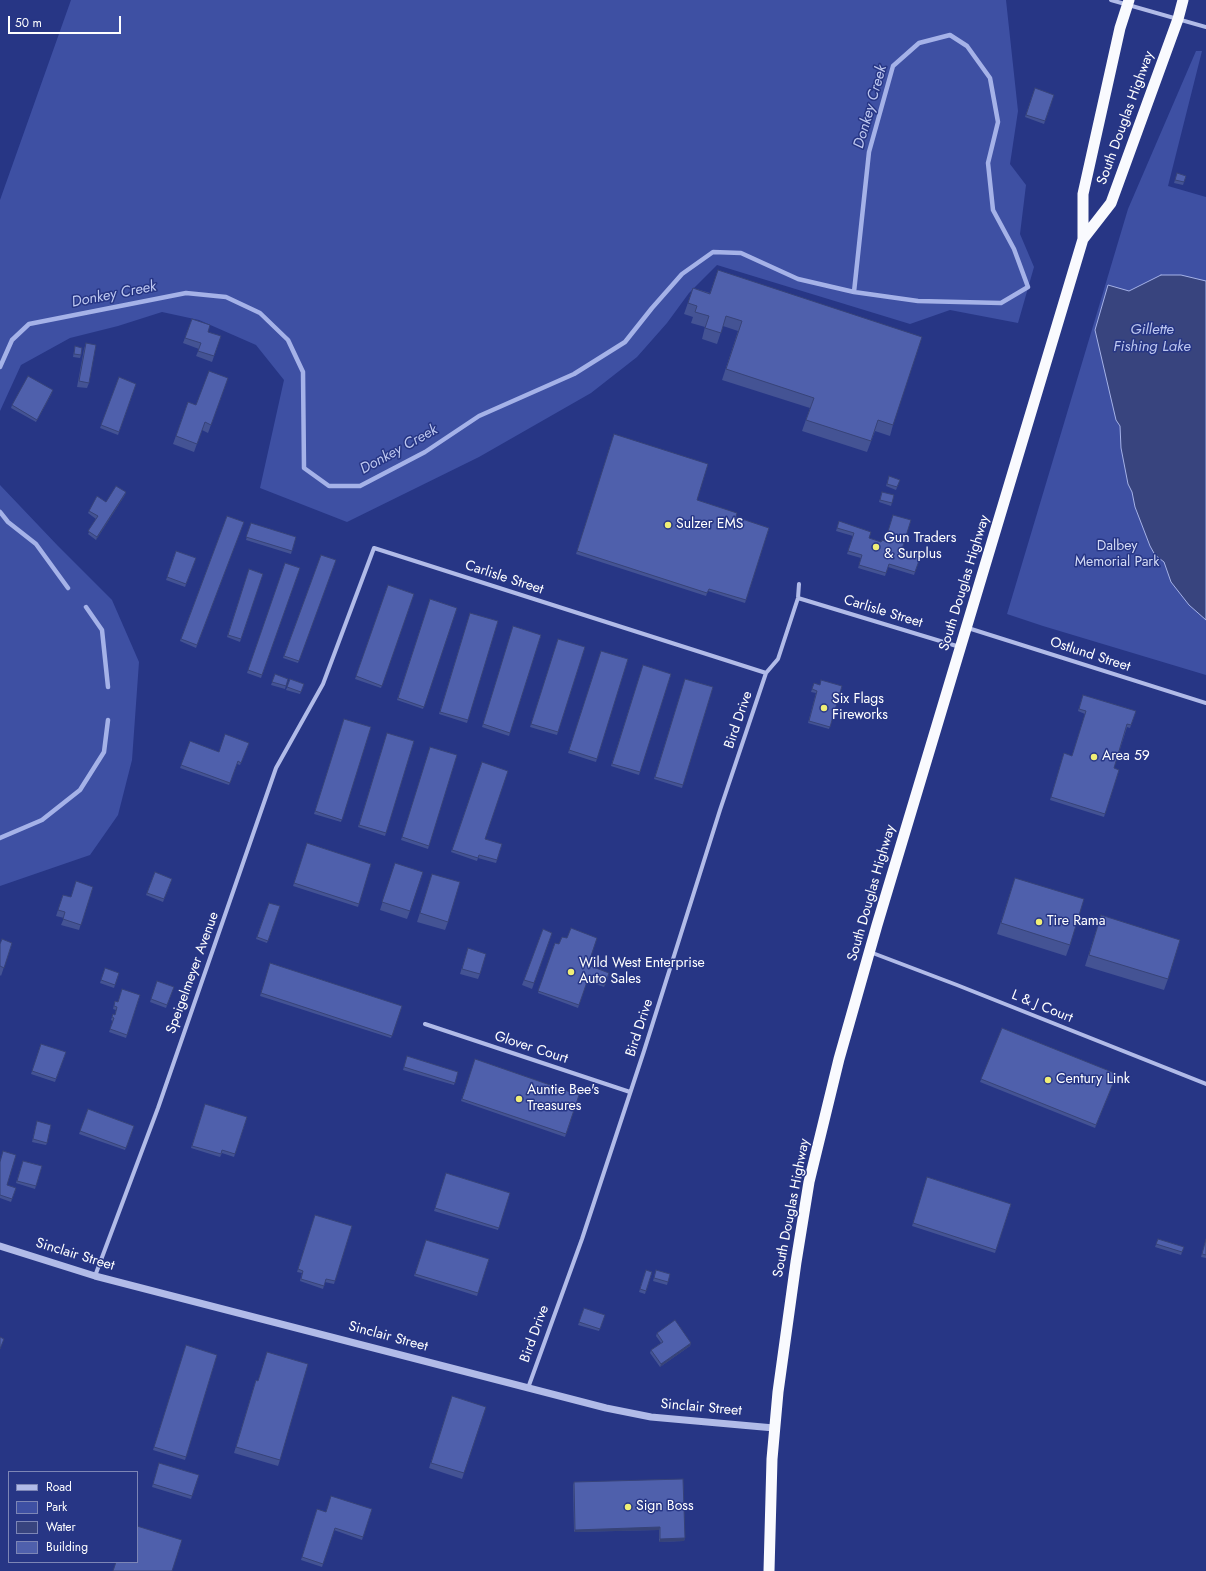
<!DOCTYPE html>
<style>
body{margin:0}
#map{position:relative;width:1206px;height:1571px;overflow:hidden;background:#273685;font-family:Jost,sans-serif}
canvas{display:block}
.legend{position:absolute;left:8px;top:1471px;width:130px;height:92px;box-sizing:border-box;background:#273685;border:1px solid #7d86b6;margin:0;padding:5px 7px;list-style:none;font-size:12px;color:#fff}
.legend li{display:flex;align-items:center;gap:8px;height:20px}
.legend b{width:20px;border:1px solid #7d86b6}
.scale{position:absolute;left:8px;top:16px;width:113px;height:18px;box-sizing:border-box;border:2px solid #fff;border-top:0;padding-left:5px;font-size:12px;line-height:14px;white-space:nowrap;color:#fff;-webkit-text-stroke:3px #273685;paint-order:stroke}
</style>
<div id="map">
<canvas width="1206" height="1571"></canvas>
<ul class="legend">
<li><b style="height:5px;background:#b1bbe8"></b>Road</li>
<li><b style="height:11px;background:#3e50a3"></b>Park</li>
<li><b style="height:11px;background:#38447e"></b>Water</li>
<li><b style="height:11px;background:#4f60ac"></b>Building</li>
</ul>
<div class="scale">50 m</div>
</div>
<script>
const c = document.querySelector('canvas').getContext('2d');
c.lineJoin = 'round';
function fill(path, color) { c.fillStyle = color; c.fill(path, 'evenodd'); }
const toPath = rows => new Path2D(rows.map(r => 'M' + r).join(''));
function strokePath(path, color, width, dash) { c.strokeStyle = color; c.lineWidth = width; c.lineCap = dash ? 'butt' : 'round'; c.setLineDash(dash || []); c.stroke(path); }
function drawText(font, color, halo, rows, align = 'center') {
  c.font = font + ' Jost,sans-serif'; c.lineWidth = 3; c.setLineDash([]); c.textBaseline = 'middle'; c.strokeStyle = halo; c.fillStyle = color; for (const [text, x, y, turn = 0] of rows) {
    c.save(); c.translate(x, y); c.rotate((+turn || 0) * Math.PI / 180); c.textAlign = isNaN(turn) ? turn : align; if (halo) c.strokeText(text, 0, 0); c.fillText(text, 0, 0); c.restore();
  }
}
const green = toPath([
 [71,0,1006,0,1018,111,1010,164,1026,185,1020,234,1034,267,1018,323,950,310,910,324,717,265,689,293,667,323,637,357,591,393,479,457,347,522,260,488,284,380,256,345,199,320,162,312,118,326,70,338,21,365,0,411,0,200],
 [1196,51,1202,51,1168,186,1206,197,1206,675,1043,626,1007,614,1128,209],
 [0,485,58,546,112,600,139,662,132,760,118,815,90,855,0,886]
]);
const water = toPath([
 [1161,275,1181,275,1206,281,1206,620,1189,605,1171,582,1164,562,1155,555,1150,546,1135,507,1132,492,1128,484,1121,448,1120,426,1116,420,1095,330,1108,285,1129,291,1161,275]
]);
const stream = toPath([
 [0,367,12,340,29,324,186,293,226,297,260,313,288,340,303,372,304,468,329,486,360,486,425,452,479,416,574,374,625,342,652,308,682,274,713,252,741,253,798,279,854,292,918,301,1001,303,1028,287,1014,249,993,210,988,163,998,122,990,78,967,46,950,35,919,43,893,66,869,152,854,292],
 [0,512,8,522,36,544,68,588],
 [86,607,102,630,108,687],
 [0,838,42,820,80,790,104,752,108,720]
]);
const minor = toPath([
 [1111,0,1206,27],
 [798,598,960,647],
 [968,628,1206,703],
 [870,952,957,985,1206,1084],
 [425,1024,630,1092],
 [95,1276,158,1108,276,768,323,684,374,548,766,673],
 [528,1388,582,1239,644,1051,720,810,766,673,778,659,798,598,799,584]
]);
const tertiary = toPath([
 [0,1246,95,1276,606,1408,651,1417,774,1428]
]);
const trunk = toPath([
 [1083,239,1111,203,1178,19,1183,0],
 [769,1571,772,1459,778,1392,796,1262,809,1182,839,1059,877,925,1083,239,1083,194,1120,28,1129,0]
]);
const wall = toPath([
 [1035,88,1045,121,1044,124,1025,117],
 [1177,173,1186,176,1183,185,1174,183],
 [718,270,893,425,890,436,875,431,867,452,802,431,810,408,722,380,738,331,723,326,717,344,702,339,705,327,691,323,693,317,684,314,693,288,710,293],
 [192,319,208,332,221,336,212,362,196,356,199,349,183,343],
 [86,343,89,383,87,388,77,387,84,349],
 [75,346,81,355,80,358,73,357],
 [119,377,136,384,118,435,100,428],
 [228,378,208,433,202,430,194,452,173,444,188,402,196,405],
 [52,393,36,422,11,408,12,405],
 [614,434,697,500,736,517,769,528,745,603,708,591,706,596,576,554],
 [889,476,900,480,896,490,886,486],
 [126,492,125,495,96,540,88,534,96,519,88,513,89,511],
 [882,492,894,495,891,506,879,502],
 [227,516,244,522,196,648,180,641],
 [839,521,869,538,921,555,914,575,888,567,885,576,858,568,861,558,847,554,853,536,836,531],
 [251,523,296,537,291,554,246,540],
 [176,551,196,558,185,587,166,580],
 [321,555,336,560,298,663,283,658],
 [285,563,300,568,261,678,247,673],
 [249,569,263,574,240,642,227,637],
 [388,585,414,594,381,688,355,679],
 [430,599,457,608,423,709,397,700],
 [470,613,498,621,467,723,439,714],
 [513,626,541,635,509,736,482,727],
 [558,639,585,647,557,735,530,727],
 [601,651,628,659,596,762,568,753],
 [643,665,671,674,639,775,611,766],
 [275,674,288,679,285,689,271,685],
 [290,679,304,684,300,694,286,690],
 [685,679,713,687,682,788,654,779],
 [820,685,842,686,829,729,808,723,816,693,811,692,813,686],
 [1083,695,1136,711,1130,728,1127,727,1114,768,1119,770,1104,817,1050,800,1064,753,1072,756,1085,714,1078,711],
 [344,719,371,727,341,822,314,814],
 [387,733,414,741,385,836,358,827],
 [190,741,219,752,249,743,240,765,237,764,229,785,180,768],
 [430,747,457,755,428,849,401,840],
 [482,762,485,839,497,860,496,863,478,858,477,861,451,852],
 [307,843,371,864,358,907,293,886],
 [395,863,410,911,407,919,380,910],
 [155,872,172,879,163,902,146,895],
 [432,874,448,922,445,930,417,922],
 [1015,878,1070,945,1066,956,997,934],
 [93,887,79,930,61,925,64,918,56,916,63,895,70,897],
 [269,903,280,906,267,943,256,939],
 [1101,915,1168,979,1164,990,1085,966],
 [543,929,552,933,532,989,522,985],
 [12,943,1,976,0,975,0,944],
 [555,943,588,965,605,985,604,987,587,981,578,1008,538,993],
 [468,948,480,974,478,979,460,974],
 [270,963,402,1006,391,1038,260,996],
 [105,968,115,985,114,988,100,983],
 [157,981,174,987,166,1008,150,1002],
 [140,995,126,1038,109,1032,113,1021,111,1020,113,1014,115,1015,116,1010,113,1009,115,1001,118,1002],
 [1002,1028,1117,1074,1095,1128,980,1082],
 [41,1044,66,1052,55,1082,31,1074],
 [407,1056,458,1072,454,1085,403,1070],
 [475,1059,579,1095,565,1137,461,1101],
 [205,1104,247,1117,234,1157,222,1153,220,1157,191,1148],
 [88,1109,134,1126,125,1150,79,1134],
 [37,1121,47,1143,46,1145,32,1142],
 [23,1161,42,1166,35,1189,16,1183],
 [0,1162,7,1185,16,1188,11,1202,0,1198],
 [446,1173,510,1193,498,1230,434,1211],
 [927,1177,1011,1204,995,1253,912,1226],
 [315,1215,352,1226,334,1284,325,1282,323,1289,300,1281,302,1273,297,1272],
 [1158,1239,1184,1247,1181,1255,1155,1247],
 [1206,1239,1206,1258,1201,1257],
 [426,1240,489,1259,477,1296,414,1276],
 [646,1270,652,1272,645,1294,639,1292],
 [656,1270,670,1274,667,1285,653,1281],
 [584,1308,605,1315,599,1331,578,1325],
 [657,1333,691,1343,690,1346,660,1367,650,1353,651,1350,661,1343,656,1336],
 [186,1345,217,1355,185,1460,153,1450],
 [267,1352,280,1460,278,1466,234,1453,254,1386,256,1380,258,1381],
 [450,1402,464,1473,462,1479,429,1468],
 [159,1463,199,1475,191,1499,152,1487],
 [574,1482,685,1538,684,1541,659,1542,659,1530,574,1532,573,1485],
 [317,1509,326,1512,372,1509,362,1540,334,1530,322,1567,301,1560]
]);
const shadedWall = toPath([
 [53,390,52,393,36,422,37,420],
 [126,492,125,495,96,540,97,537],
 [691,1343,690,1346,660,1367,661,1364],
 [660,1527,659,1530,574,1532,575,1530],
 [685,1538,684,1541,659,1542,660,1539]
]);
const building = toPath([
 [1035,88,1054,95,1045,121,1026,115,1035,88],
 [1177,173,1186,176,1184,182,1175,180,1177,173],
 [718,270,922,337,893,425,878,420,871,441,806,420,814,398,726,369,742,321,726,316,721,333,705,328,709,316,695,312,697,306,688,303,693,288,710,294,718,270],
 [192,319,210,325,208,332,221,336,214,356,198,351,201,343,185,338,192,319],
 [86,343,96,345,89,383,79,381,86,343],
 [75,346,82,348,81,355,74,354,75,346],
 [209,371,228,378,211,425,205,422,197,444,176,436,188,402,196,405,209,371],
 [28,376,53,390,37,420,12,405,28,376],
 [119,377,136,384,119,432,101,425,119,377],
 [614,434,708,464,697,500,737,513,736,517,769,528,746,600,709,589,707,593,577,551,614,434],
 [889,476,900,480,897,487,887,484,889,476],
 [116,486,126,492,97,537,88,531,98,516,89,511,97,496,106,502,116,486],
 [882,492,894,495,892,503,880,500,882,492],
 [893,515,911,520,902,549,921,555,915,572,889,564,886,573,859,565,862,555,848,551,854,533,837,528,839,521,871,532,869,538,881,542,882,540,885,541,893,515],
 [227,516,244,522,197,645,181,639,227,516],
 [251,523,296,537,292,551,246,537,251,523],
 [176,551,196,558,186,584,167,577,176,551],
 [321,555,336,560,299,661,284,656,321,555],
 [285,563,300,568,262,675,248,670,285,563],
 [249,569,263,574,241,639,228,635,249,569],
 [388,585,414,594,382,686,356,676,388,585],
 [430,599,457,608,424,707,398,698,430,599],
 [470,613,498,621,468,720,440,712,470,613],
 [513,626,541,635,510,733,483,724,513,626],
 [558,639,585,647,558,732,531,724,558,639],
 [601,651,628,659,597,759,569,750,601,651],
 [643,665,671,674,640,772,612,764,643,665],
 [275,674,288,679,286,686,272,682,275,674],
 [290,679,304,684,301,692,287,687,290,679],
 [685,679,713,687,683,785,655,777,685,679],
 [821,680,842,686,830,727,809,721,817,691,812,689,814,683,820,685,821,680],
 [1083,695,1136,711,1131,725,1127,724,1114,768,1119,770,1105,814,1051,797,1064,753,1072,756,1086,711,1079,709,1083,695],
 [344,719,371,727,342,820,315,811,344,719],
 [387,733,414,741,386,833,359,825,387,733],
 [225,734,249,743,241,763,238,761,230,783,181,765,190,741,219,752,225,734],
 [430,747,457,755,429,846,402,837,430,747],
 [482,762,508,771,485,839,502,844,497,860,479,855,478,858,452,850,482,762],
 [307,843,371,864,359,904,294,883,307,843],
 [395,863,423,872,410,911,382,902,395,863],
 [155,872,172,879,164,899,147,893,155,872],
 [432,874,460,882,448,922,420,913,432,874],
 [1015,878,1084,899,1070,945,1001,923,1015,878],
 [76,881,93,887,81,925,63,919,65,912,58,910,63,895,71,897,76,881],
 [269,903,280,906,268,941,257,937,269,903],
 [1101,915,1180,940,1168,979,1089,955,1101,915],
 [571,928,597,938,588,965,609,973,605,985,588,979,579,1005,538,991,555,943,559,944,562,937,567,938,571,928],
 [543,929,552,933,534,983,524,980,543,929],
 [2,939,12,943,4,968,0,966,0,944,2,939],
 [468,948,486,954,480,974,462,969,468,948],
 [270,963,402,1006,392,1036,261,993,270,963],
 [105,968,119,973,115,985,101,980,105,968],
 [157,981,174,987,167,1005,151,999,157,981],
 [122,989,140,995,127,1035,110,1029,114,1018,112,1017,113,1014,115,1015,117,1007,114,1006,115,1001,118,1002,122,989],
 [1002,1028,1117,1074,1096,1125,981,1079,1002,1028],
 [41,1044,66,1052,56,1079,32,1071,41,1044],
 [407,1056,458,1072,455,1083,404,1067,407,1056],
 [475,1059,579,1095,566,1134,462,1099,475,1059],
 [205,1104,247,1117,235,1154,222,1150,221,1154,192,1146,205,1104],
 [88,1109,134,1126,126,1148,80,1131,88,1109],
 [37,1121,51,1125,47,1143,33,1139,37,1121],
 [3,1151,16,1155,7,1185,16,1188,12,1199,0,1195,0,1162,3,1151],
 [23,1161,42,1166,36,1186,17,1181,23,1161],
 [446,1173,510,1193,499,1228,435,1208,446,1173],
 [927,1177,1011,1204,996,1250,913,1223,927,1177],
 [315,1215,352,1226,335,1281,326,1279,324,1286,301,1279,303,1271,298,1269,315,1215],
 [1158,1239,1184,1247,1182,1252,1156,1244,1158,1239],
 [1206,1239,1206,1255,1202,1254,1206,1239],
 [426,1240,489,1259,478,1293,415,1274,426,1240],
 [646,1270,652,1272,646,1291,640,1289,646,1270],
 [656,1270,670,1274,668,1282,654,1278,656,1270],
 [584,1308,605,1315,600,1329,579,1322,584,1308],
 [675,1320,691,1343,661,1364,651,1350,663,1342,657,1333,675,1320],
 [0,1337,4,1339,0,1349,0,1337],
 [186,1345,217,1355,186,1457,154,1447,186,1345],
 [267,1352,308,1364,280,1460,236,1447,256,1380,258,1381,267,1352],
 [452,1396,486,1407,464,1473,431,1463,452,1396],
 [159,1463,199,1475,192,1496,153,1484,159,1463],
 [683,1479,685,1538,660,1539,660,1527,575,1530,574,1482,683,1479],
 [331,1496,372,1509,363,1537,335,1528,323,1564,302,1557,317,1509,326,1512,331,1496],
 [137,1526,182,1540,172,1571,113,1571,116,1562,137,1562,137,1526]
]);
const markers = [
 [668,525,4,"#f0ee76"],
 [876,547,4,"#f0ee76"],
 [824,708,4,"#f0ee76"],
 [1094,757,4,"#f0ee76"],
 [1039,922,4,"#f0ee76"],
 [571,972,4,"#f0ee76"],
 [1048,1080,4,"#f0ee76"],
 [519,1099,4,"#f0ee76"],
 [628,1507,4,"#f0ee76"]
];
const streetNames = [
 ["South Douglas Highway",1126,118,-70],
 ["Carlisle Street",504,578,18],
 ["South Douglas Highway",965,583,-73],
 ["Carlisle Street",883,612,17],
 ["Ostlund Street",1090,655,18],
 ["Bird Drive",739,720,-71],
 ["South Douglas Highway",872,893,-74],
 ["Speigelmeyer Avenue",193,973,-70],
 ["L & J Court",1042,1007,22],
 ["Bird Drive",640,1028,-72],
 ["Glover Court",531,1048,18],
 ["South Douglas Highway",792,1208,-79],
 ["Sinclair Street",75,1255,17],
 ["Bird Drive",535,1334,-70],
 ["Sinclair Street",388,1337,15],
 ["Sinclair Street",701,1408,5]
];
const poiNames = [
 ["Sulzer EMS",676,525],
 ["Gun Traders",884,539],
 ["& Surplus",884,555],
 ["Six Flags",832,700],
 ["Fireworks",832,716],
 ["Area 59",1102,757],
 ["Tire Rama",1047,922],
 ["Wild West Enterprise",579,964],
 ["Auto Sales",579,980],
 ["Century Link",1056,1080],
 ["Auntie Bee's",527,1091],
 ["Treasures",527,1107],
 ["Sign Boss",636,1507]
];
const parkNames = [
 ["Dalbey",1117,547],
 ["Memorial Park",1117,563]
];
const waterNames = [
 ["Donkey Creek",871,107,-74],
 ["Donkey Creek",114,295,-11],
 ["Gillette",1152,330],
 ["Fishing Lake",1152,347],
 ["Donkey Creek",399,450,-29]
];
fill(green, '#3e50a3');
fill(water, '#38447e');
strokePath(water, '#a5b2e8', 1);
strokePath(stream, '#a5b2e8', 4.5);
strokePath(minor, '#b1bbe8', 4);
strokePath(tertiary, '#b1bbe8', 7);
strokePath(trunk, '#f9fafe', 11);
fill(wall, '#445394');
fill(shadedWall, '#374378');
fill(building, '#4f60ac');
strokePath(building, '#374378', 1);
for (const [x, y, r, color] of markers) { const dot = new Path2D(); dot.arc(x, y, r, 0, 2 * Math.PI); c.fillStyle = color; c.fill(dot); strokePath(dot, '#273685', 1.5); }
drawText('14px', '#fff', '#273685', streetNames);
drawText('14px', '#fff', '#273685', poiNames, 'left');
drawText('14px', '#d4dbf6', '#273685', parkNames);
drawText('italic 15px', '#bcc6ef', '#273685', waterNames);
</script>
